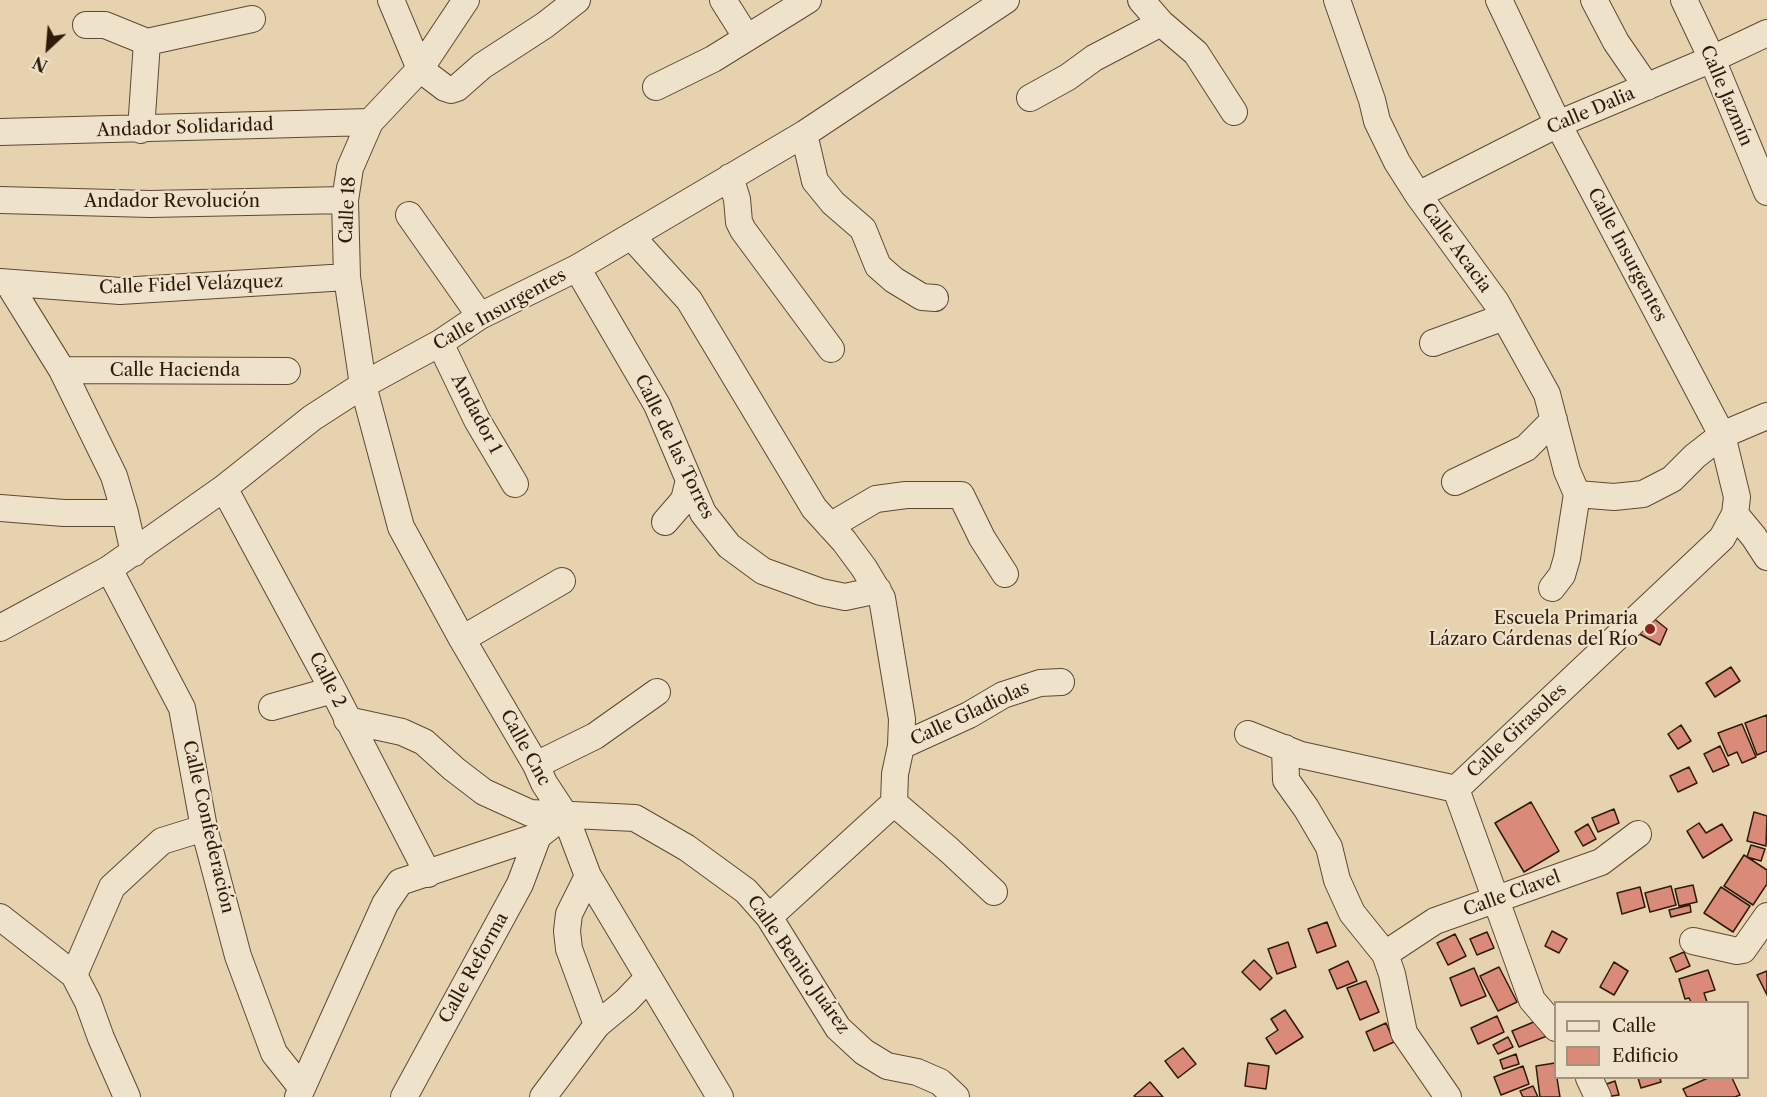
<!DOCTYPE html>
<meta charset="utf-8">
<style>
body{margin:0}
#map{position:relative;width:1767px;height:1097px;overflow:hidden;background:#e6d2af;font-family:"Libre Caslon Text",serif}
canvas{display:block}
.legend{position:absolute;left:1554px;top:1001px;width:195px;height:78px;box-sizing:border-box;background:#efe2cb;border:2px solid #a2927e;margin:0;padding:8px 10px;list-style:none;font-size:18px;color:#2f1b0b}
.legend li{display:flex;align-items:center;gap:12px;height:30px}
.legend b{width:30px;border:2px solid #a2927e}
.north{position:absolute;left:18px;top:18px;width:60px;height:60px;-webkit-text-stroke:4px #efe2cb;paint-order:stroke;rotate:206deg;font-size:16px;font-weight:700;line-height:24px;text-align:center;color:#2f1b0b}
.north::after{content:'';display:block;margin:auto;width:21px;height:27px;background:#2f1b0b;clip-path:polygon(50% 0,100% 100%,50% 72%,0 100%)}
</style>
<div id="map">
<canvas width="1767" height="1097"></canvas>
<ul class="legend">
<li><b style="height:8px;background:#efe2cb"></b>Calle</li>
<li><b style="height:16px;background:#d98a79"></b>Edificio</li>
</ul>
<div class="north">N</div>
</div>
<script>
const c = document.querySelector('canvas').getContext('2d');
c.lineJoin = 'round';
function fill(path, color) { c.fillStyle = color; c.fill(path, 'evenodd'); }
const toPath = rows => new Path2D(rows.map(r => 'M' + r).join(''));
function strokePath(path, color, width, dash) { c.strokeStyle = color; c.lineWidth = width; c.lineCap = dash ? 'butt' : 'round'; c.setLineDash(dash || []); c.stroke(path); }
function drawText(font, color, halo, rows, align = 'center') {
  c.font = font + ' "Libre Caslon Text",serif'; c.lineWidth = 4.5; c.setLineDash([]); c.textBaseline = 'middle'; c.strokeStyle = halo; c.fillStyle = color; for (const [text, x, y, turn = 0] of rows) {
    c.save(); c.translate(x, y); c.rotate((+turn || 0) * Math.PI / 180); c.textAlign = isNaN(turn) ? turn : align; if (halo) c.strokeText(text, 0, 0); c.fillText(text, 0, 0); c.restore();
  }
}
const building = toPath([
 [1647,613,1667,629,1660,645,1632,630,1647,613],
 [1731,667,1740,681,1715,697,1706,683,1731,667],
 [1767,715,1767,751,1757,755,1745,723,1767,715],
 [1742,724,1756,757,1742,763,1737,752,1728,756,1718,733,1742,724],
 [1681,725,1691,741,1678,749,1668,734,1681,725],
 [1720,746,1729,765,1713,772,1704,754,1720,746],
 [1689,767,1697,783,1678,792,1670,776,1689,767],
 [1531,802,1559,851,1524,872,1495,823,1531,802],
 [1614,809,1619,823,1598,832,1592,818,1614,809],
 [1754,812,1767,816,1766,846,1747,841,1754,812],
 [1699,823,1706,833,1722,824,1732,840,1703,858,1687,831,1699,823],
 [1588,824,1596,839,1583,846,1575,832,1588,824],
 [1751,845,1765,849,1761,861,1747,857,1751,845],
 [1744,855,1767,870,1767,884,1753,905,1724,886,1744,855],
 [1693,885,1697,902,1679,906,1675,889,1693,885],
 [1671,886,1676,905,1650,912,1645,893,1671,886],
 [1640,887,1645,907,1622,914,1617,893,1640,887],
 [1721,887,1750,906,1733,932,1704,913,1721,887],
 [1690,905,1691,912,1671,917,1669,910,1690,905],
 [1327,922,1336,946,1317,953,1308,929,1327,922],
 [1552,931,1567,939,1559,953,1545,946,1552,931],
 [1487,932,1494,948,1477,955,1470,939,1487,932],
 [1455,934,1466,956,1448,965,1437,943,1455,934],
 [1288,942,1296,967,1277,974,1268,949,1288,942],
 [1684,952,1690,966,1676,972,1670,958,1684,952],
 [1254,960,1272,978,1260,990,1242,972,1254,960],
 [1348,961,1357,981,1337,989,1329,970,1348,961],
 [1614,962,1628,971,1614,995,1600,987,1614,962],
 [1499,967,1517,1002,1498,1011,1480,976,1499,967],
 [1474,968,1486,996,1461,1006,1450,978,1474,968],
 [1708,970,1715,990,1704,993,1707,1002,1691,1002,1689,998,1685,999,1679,979,1708,970],
 [1767,971,1767,995,1757,975,1767,971],
 [1366,981,1379,1012,1360,1020,1347,988,1366,981],
 [1285,1010,1303,1037,1276,1054,1266,1038,1278,1030,1271,1019,1285,1010],
 [1497,1016,1504,1032,1478,1044,1471,1028,1497,1016],
 [1541,1019,1547,1036,1519,1047,1512,1031,1541,1019],
 [1386,1023,1394,1042,1374,1051,1366,1032,1386,1023],
 [1508,1037,1513,1047,1498,1054,1493,1045,1508,1037],
 [1183,1048,1196,1064,1178,1078,1165,1061,1183,1048],
 [1516,1054,1519,1064,1503,1069,1500,1060,1516,1054],
 [1248,1063,1269,1066,1266,1089,1245,1086,1248,1063],
 [1555,1063,1556,1078,1557,1078,1560,1097,1540,1097,1536,1066,1555,1063],
 [1523,1066,1529,1084,1501,1095,1494,1077,1523,1066],
 [1638,1078,1660,1078,1661,1082,1641,1088,1638,1078],
 [1708,1078,1732,1078,1740,1095,1735,1097,1687,1097,1683,1089,1708,1078],
 [1615,1081,1619,1095,1605,1097,1601,1086,1615,1081],
 [1150,1082,1163,1097,1136,1097,1134,1096,1150,1082],
 [1533,1086,1538,1097,1523,1097,1520,1091,1533,1086]
]);
const minor = toPath([
 [391,0,420,69,445,88,451,90,457,88,482,66,545,25,577,0],
 [466,0,420,69,370,122,350,168,345,200,347,277,363,385,401,527,462,639,536,765,544,783,565,815,588,876,720,1097],
 [723,0,747,38],
 [1141,0,1161,23,1196,53,1234,112],
 [1337,0,1372,100,1377,121,1397,162,1418,195,1496,302,1547,394,1567,471,1577,494],
 [1594,0,1616,42,1647,87],
 [1684,0,1712,59,1767,192],
 [86,25,105,25,147,42,252,19],
 [656,87,713,59,808,0],
 [1030,98,1068,77,1094,58,1161,23],
 [141,130,147,42],
 [0,132,370,122],
 [804,134,815,181,833,203,863,229,878,266,894,280,922,297,935,298],
 [730,177,737,199,739,222,743,230,831,349],
 [1418,195,1558,124,1712,59,1767,33],
 [0,200,150,204,345,200],
 [409,215,480,316],
 [631,236,689,300,814,508,844,541,864,568,882,598,902,719,901,746],
 [577,268,657,405,703,513,729,546,763,571,821,592,845,597,878,590],
 [0,282,120,291,347,277],
 [8,283,62,370,114,476,125,513,134,553],
 [440,343,477,420,515,484],
 [1433,343,1504,317],
 [62,370,287,371],
 [1455,482,1526,448,1554,420],
 [224,488,333,690,428,874],
 [1577,494,1614,497,1643,494,1672,479,1695,456,1722,435,1767,416],
 [0,508,64,513,125,513],
 [1735,514,1754,537,1767,557],
 [665,522,684,500,689,480],
 [830,526,876,499,906,495,961,495,982,538,1005,574],
 [109,569,182,708,204,828,238,956,274,1053,301,1087],
 [1552,588,1562,575,1567,558,1577,494],
 [0,628,109,569,224,488,312,418,363,385,440,343,480,316,577,268,804,134,1006,0],
 [462,639,562,581],
 [272,707,333,690],
 [347,720,402,732,424,742,454,769,484,792,530,813,635,818,687,848,746,891,769,917,838,1028,864,1052,887,1066,917,1072,940,1082,956,1097],
 [1248,734,1301,755,1456,789],
 [1285,748,1286,780,1306,808,1329,847,1337,880,1352,913,1385,954,1392,974,1404,1033,1448,1097],
 [536,765,595,736,657,692],
 [1456,789,1722,538,1735,514,1737,497,1722,435,1558,124,1499,0],
 [1456,789,1532,1000,1556,1028],
 [894,803,895,774,901,746,969,715,1003,695,1040,683,1061,682],
 [894,803,949,850,994,892],
 [588,876,569,914,567,931,569,949,597,1025],
 [0,917,74,975,88,1002,101,1038,127,1097],
 [769,917,894,803],
 [1693,941,1737,951,1743,950,1767,916],
 [1385,954,1435,921,1601,862,1638,834],
 [74,975,112,887,162,841,204,828],
 [1589,1078,1598,1097],
 [298,1097,385,904,400,882,538,836,565,815],
 [404,1097,520,884,538,836],
 [543,1097,597,1025,626,1001,648,978]
]);
const markers = [
 [1650,629,6,"#8f2418"]
];
const streetNames = [
 ["Calle Jazmín",1726,96,67],
 ["Calle Dalia",1591,111,-23],
 ["Andador Solidaridad",185,128,-2],
 ["Andador Revolución",172,202],
 ["Calle 18",348,210,-87],
 ["Calle Acacia",1456,248,54],
 ["Calle Insurgentes",1627,255,62],
 ["Calle Fidel Velázquez",191,285,-2],
 ["Calle Insurgentes",500,310,-29],
 ["Calle Hacienda",175,371],
 ["Andador 1",476,414,62],
 ["Calle de las Torres",674,447,64],
 ["Calle 2",327,680,63],
 ["Calle Gladiolas",970,714,-25],
 ["Calle Girasoles",1517,731,-43],
 ["Calle Cnc",525,748,61],
 ["Calle Confederación",208,827,77],
 ["Calle Clavel",1512,894,-20],
 ["Calle Benito Juárez",798,965,55],
 ["Calle Reforma",474,968,-61]
];
const poiNames = [
 ["Escuela Primaria",1638,619],
 ["Lázaro Cárdenas del Río",1638,640]
];
fill(building, '#d98a79');
strokePath(building, '#2f1b0b', 1.5);
strokePath(minor, '#5d4934', 28);
strokePath(minor, '#efe2cb', 26);
for (const [x, y, r, color] of markers) { const dot = new Path2D(); dot.arc(x, y, r, 0, 2 * Math.PI); c.fillStyle = color; c.fill(dot); strokePath(dot, '#efe2cb', 2); }
drawText('18px', '#2f1b0b', '#efe2cb', streetNames);
drawText('18px', '#2f1b0b', '#efe2cb', poiNames, 'right');
</script>
